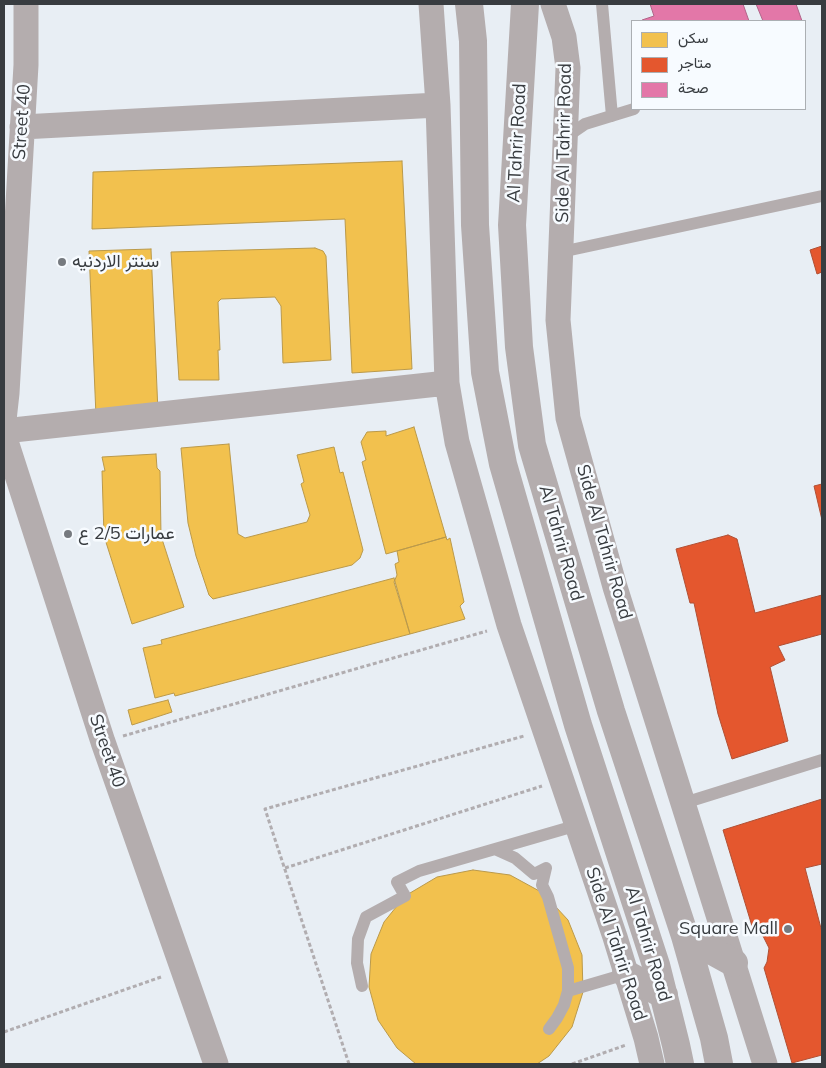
<!DOCTYPE html>
<meta charset="utf-8">
<style>
body{margin:0}
#map{position:relative;width:826px;height:1068px;overflow:hidden;background:#e8eef4;font-family:Mulish,Vazirmatn,sans-serif}
canvas{display:block}
.frame{position:absolute;inset:0;border:5px solid #383c40;pointer-events:none}
.legend{position:absolute;left:631px;top:20px;width:175px;height:90px;box-sizing:border-box;background:#f7fbff;border:1px solid #abafb3;margin:0;padding:6px 9px;list-style:none;font-size:15px;color:#383c40}
.legend li{display:flex;align-items:center;gap:10px;height:25px}
.legend b{width:25px;border:1px solid #abafb3}
</style>
<div id="map">
<canvas width="826" height="1068"></canvas>
<div class="frame"></div>
<ul class="legend">
<li><b style="height:14px;background:#f2c14e"></b>سكن</li>
<li><b style="height:14px;background:#e4572e"></b>متاجر</li>
<li><b style="height:14px;background:#e377a8"></b>صحة</li>
</ul>
</div>
<script>
const c = document.querySelector('canvas').getContext('2d');
c.lineJoin = 'round';
function fill(path, color) { c.fillStyle = color; c.fill(path, 'evenodd'); }
const toPath = rows => new Path2D(rows.map(r => 'M' + r).join(''));
function strokePath(path, color, width, dash) { c.strokeStyle = color; c.lineWidth = width; c.lineCap = dash ? 'butt' : 'round'; c.setLineDash(dash || []); c.stroke(path); }
function drawText(font, color, halo, rows, align = 'center') {
  c.font = font + ' Mulish,Vazirmatn,sans-serif'; c.lineWidth = 5; c.setLineDash([]); c.textBaseline = 'middle'; c.strokeStyle = halo; c.fillStyle = color; for (const [text, x, y, turn = 0] of rows) {
    c.save(); c.translate(x, y); c.rotate((+turn || 0) * Math.PI / 180); c.textAlign = isNaN(turn) ? turn : align; if (halo) c.strokeText(text, 0, 0); c.fillText(text, 0, 0); c.restore();
  }
}
const homes = toPath([
 [402,161,412,369,352,373,345,219,92,229,93,172,402,161],
 [315,248,323,251,326,256,331,360,283,363,281,306,275,297,221,299,218,302,220,350,218,350,219,380,179,380,171,252,315,248],
 [151,249,158,412,96,416,89,251,151,249],
 [414,427,446,537,386,554,362,462,366,460,361,442,367,432,386,431,386,436,414,427],
 [229,444,238,534,245,538,307,522,310,515,301,484,304,482,297,455,334,447,340,473,343,472,363,550,360,558,352,565,213,599,209,595,196,556,188,523,181,448,229,444],
 [156,454,157,468,160,471,161,536,184,607,132,624,104,536,102,471,105,471,102,457,156,454],
 [446,537,447,540,450,538,464,602,460,606,465,619,410,634,394,582,397,575,395,564,399,562,397,551,446,537],
 [394,578,410,634,175,696,174,693,155,698,143,648,162,644,161,640,394,578],
 [168,700,172,712,132,725,128,710,168,700],
 [473,870,510,875,543,893,568,920,582,955,583,992,572,1027,549,1056,537,1064,416,1064,397,1048,378,1020,369,987,371,954,384,922,405,896,437,877,473,870]
]);
const shops = toPath([
 [822,246,822,272,817,274,810,250,822,246],
 [822,484,822,520,814,486,822,484],
 [728,535,737,539,755,613,822,595,822,634,778,646,785,660,770,667,788,741,732,759,718,714,694,603,690,603,676,549,728,535],
 [822,799,822,864,805,868,822,932,822,1055,792,1063,764,968,767,962,769,948,763,936,752,926,723,830,822,799]
]);
const health = toPath([
 [650,4,743,4,749,21,642,21,642,20,654,16,650,4],
 [756,4,796,4,802,21,763,21,756,4]
]);
const path = toPath([
 [123,736,487,631],
 [285,868,542,786],
 [4,1032,161,977],
 [349,1064,265,809,524,736],
 [572,1064,626,1045]
]);
const service = toPath([
 [602,4,612,116],
 [566,137,585,124,634,109],
 [561,252,822,196],
 [684,803,822,760],
 [495,849,515,858,534,874,546,868,542,885,548,897,568,968,568,991,564,1005,557,1018,549,1029],
 [362,986,357,963,358,939,366,917,405,896,397,882,419,871,578,825],
 [568,991,626,974]
]);
const minor = toPath([
 [431,4,438,105,447,383,457,442,509,625,615,937,646,1038,652,1064],
 [553,4,564,37,568,68,558,320,568,418,615,587,765,1064],
 [22,127,438,105],
 [4,420,7,393,26,65,26,4],
 [4,431,447,383],
 [4,435,103,742,216,1064]
]);
const tertiary = toPath([
 [469,4,473,41,475,225,485,372,503,464,578,725,656,965,676,1045,680,1064],
 [525,4,512,225,519,347,532,445,611,711,685,936,714,1038,719,1064],
 [685,936,734,963],
 [626,974,664,995]
]);
const markers = [
 [62,262,5,"#767a7f"],
 [68,534,5,"#767a7f"],
 [788,929,5,"#767a7f"]
];
const streetNames = [
 ["Street 40",22,122,-86],
 ["Al Tahrir Road",517,143,-87],
 ["Side Al Tahrir Road",564,143,-89],
 ["Side Al Tahrir Road",604,542,74],
 ["Al Tahrir Road",561,543,74],
 ["Street 40",107,751,71],
 ["Side Al Tahrir Road",616,944,72],
 ["Al Tahrir Road",648,944,73]
];
const poiNames = [
 ["سنتر الاردنيه",72,262],
 ["عمارات 2/5 ع",78,534],
 ["Square Mall",778,929,"right"]
];
fill(homes, '#f2c14e');
strokePath(homes, '#ba994a', 1);
fill(shops, '#e4572e');
strokePath(shops, '#b04f33', 1);
fill(health, '#e377a8');
strokePath(health, '#b06589', 1);
strokePath(path, '#b1adb0', 3, [4, 2.5]);
strokePath(service, '#b4adae', 12);
strokePath(minor, '#b4adae', 25);
strokePath(tertiary, '#b4adae', 28);
for (const [x, y, r, color] of markers) { const dot = new Path2D(); dot.arc(x, y, r, 0, 2 * Math.PI); c.fillStyle = color; c.fill(dot); strokePath(dot, '#f7fbff', 2); }
drawText('18px', '#383c40', '#f7fbff', streetNames);
drawText('18px', '#383c40', '#f7fbff', poiNames, 'left');
</script>
